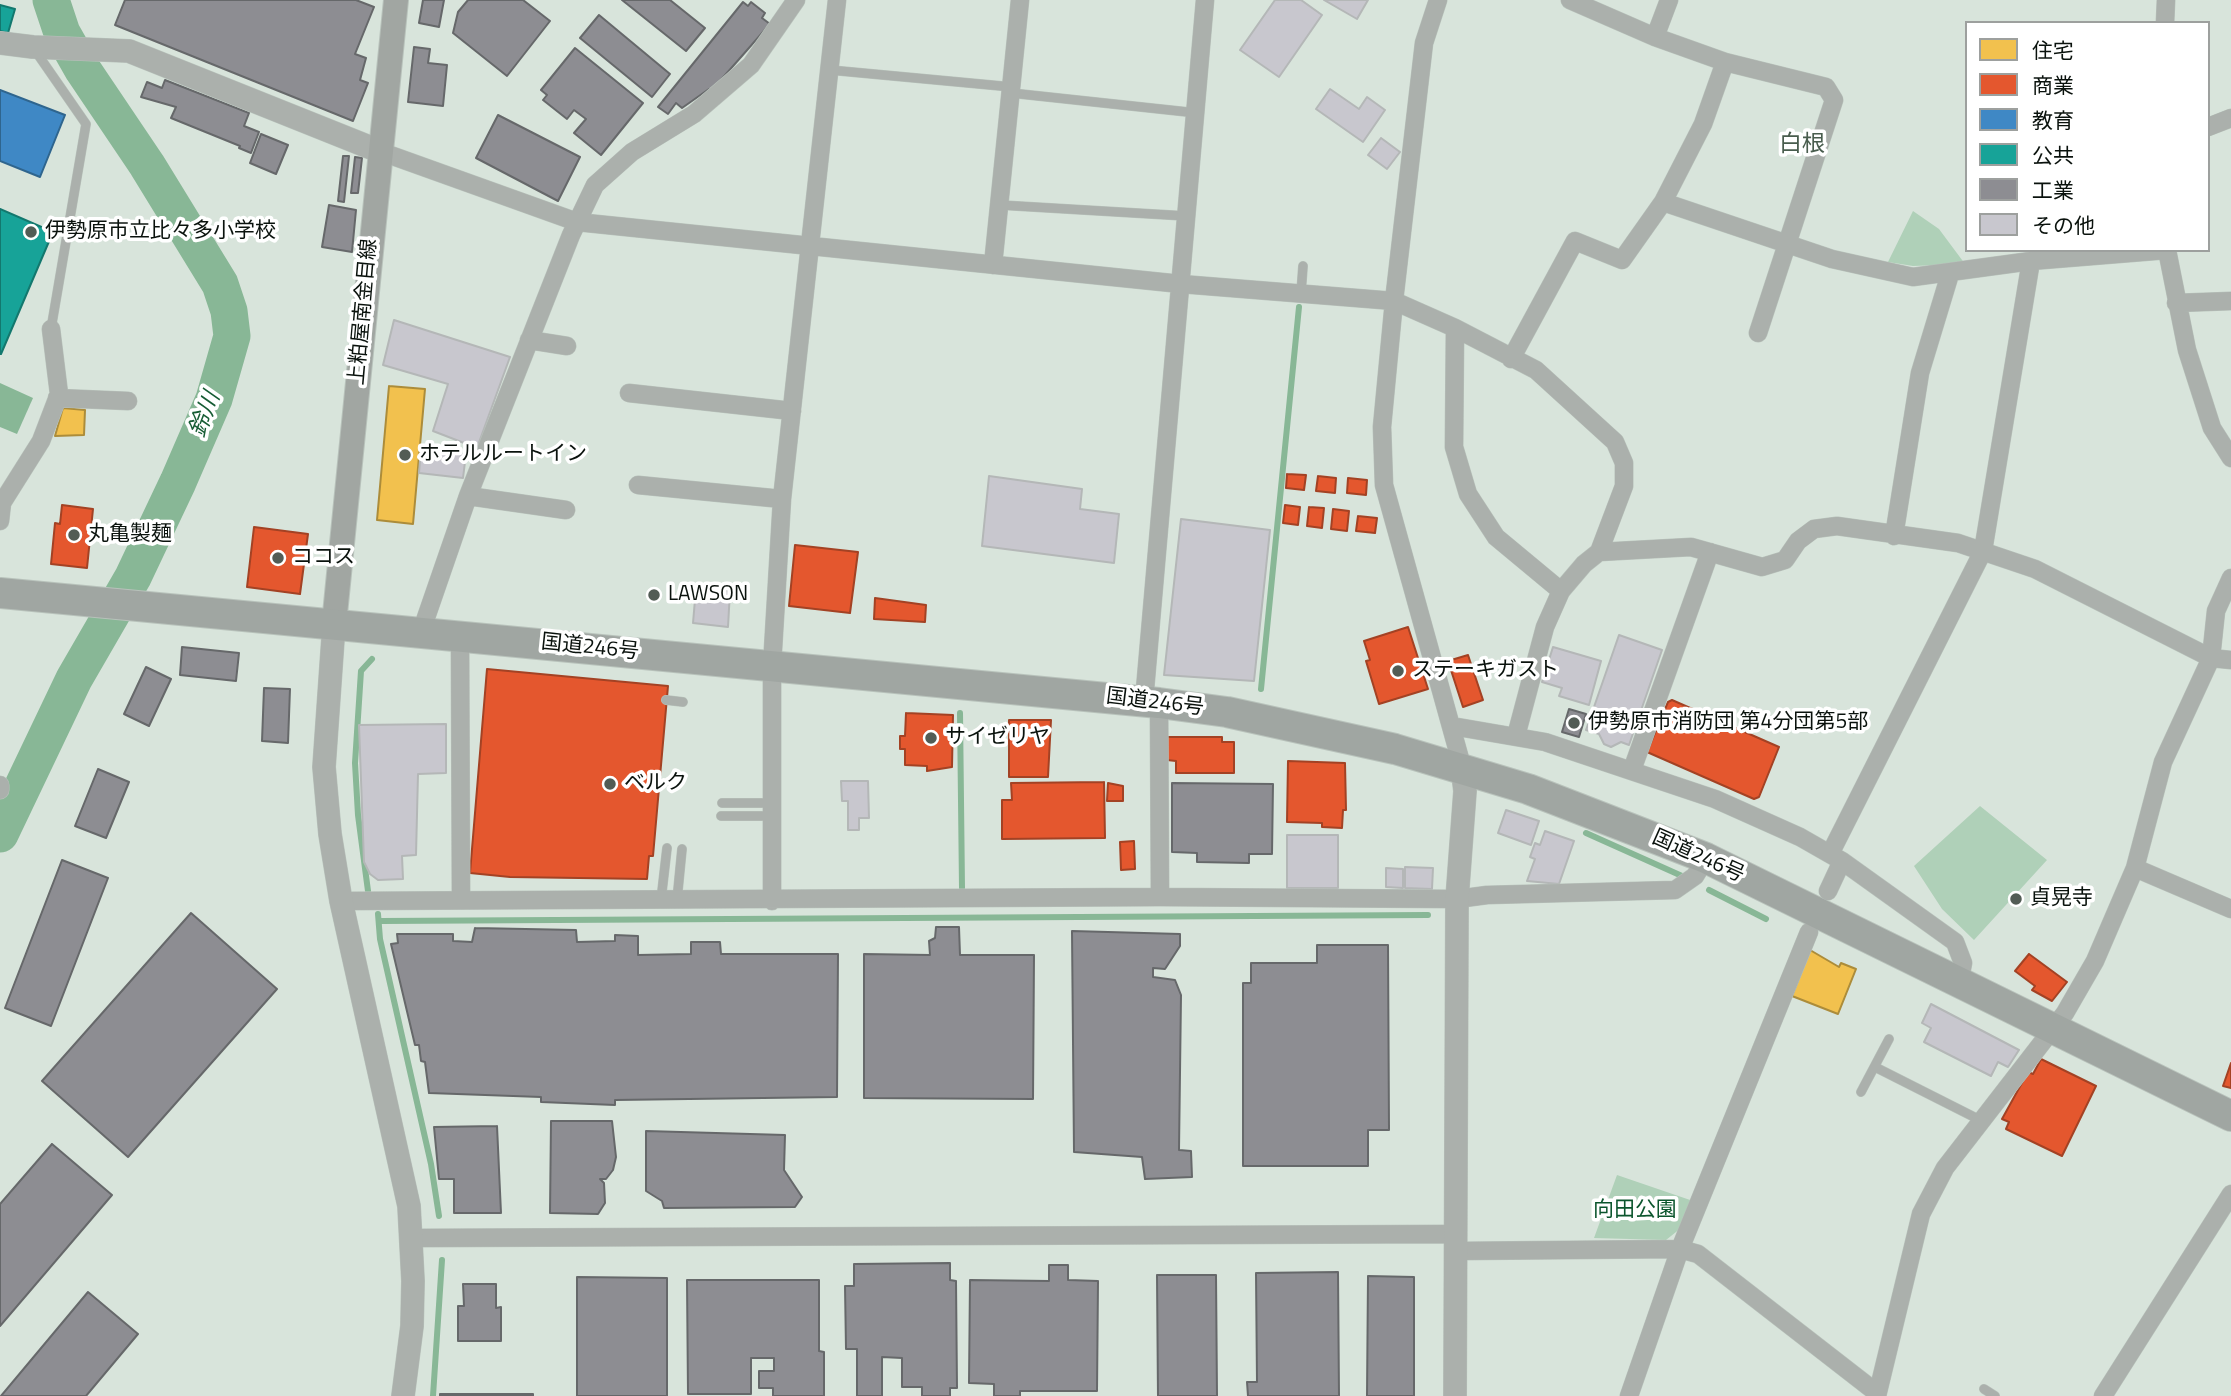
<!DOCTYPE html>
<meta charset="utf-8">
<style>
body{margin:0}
#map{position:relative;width:2231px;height:1396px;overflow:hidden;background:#d8e4db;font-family:"Titillium Web","Noto Sans JP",sans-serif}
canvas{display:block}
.legend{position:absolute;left:1965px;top:21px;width:245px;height:231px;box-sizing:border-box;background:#fff;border:2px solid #9da09e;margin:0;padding:9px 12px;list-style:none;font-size:21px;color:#0a120d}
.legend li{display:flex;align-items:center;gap:14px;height:35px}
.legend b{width:35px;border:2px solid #9da09e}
</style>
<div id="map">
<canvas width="2231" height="1396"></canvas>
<ul class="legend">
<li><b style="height:19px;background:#f2c14e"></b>住宅</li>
<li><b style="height:19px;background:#e4572e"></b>商業</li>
<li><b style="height:19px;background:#3f88c5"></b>教育</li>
<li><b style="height:19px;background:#17a398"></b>公共</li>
<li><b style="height:19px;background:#8d8d92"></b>工業</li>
<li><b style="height:19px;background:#c8c7ce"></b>その他</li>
</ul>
</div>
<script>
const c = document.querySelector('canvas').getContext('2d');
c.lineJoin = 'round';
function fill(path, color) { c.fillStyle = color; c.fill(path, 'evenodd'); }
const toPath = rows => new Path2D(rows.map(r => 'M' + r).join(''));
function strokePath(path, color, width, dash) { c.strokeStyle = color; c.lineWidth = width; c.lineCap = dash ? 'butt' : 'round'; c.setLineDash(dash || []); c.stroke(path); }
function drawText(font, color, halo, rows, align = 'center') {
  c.font = font + ' "Titillium Web","Noto Sans JP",sans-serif'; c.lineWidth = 7; c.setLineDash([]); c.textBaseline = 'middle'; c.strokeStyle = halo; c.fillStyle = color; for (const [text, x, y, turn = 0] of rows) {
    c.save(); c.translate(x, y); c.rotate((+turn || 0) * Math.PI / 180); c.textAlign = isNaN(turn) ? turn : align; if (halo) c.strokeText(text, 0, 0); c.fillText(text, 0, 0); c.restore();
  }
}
const green = toPath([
 [1913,211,1939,229,1965,264,1913,266,1888,262],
 [1980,806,2047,860,1974,940,1942,909,1914,866],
 [1617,1175,1693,1201,1681,1228,1666,1240,1594,1238]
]);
const water = toPath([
 [0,383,33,398,17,434,0,427]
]);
const homes = toPath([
 [389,386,425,389,413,524,377,520,389,386],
 [63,408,85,410,84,435,55,436,63,408],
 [1810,950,1839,967,1841,963,1856,969,1838,1014,1792,996,1810,950]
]);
const shops = toPath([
 [1287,474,1306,475,1304,490,1286,488,1287,474],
 [1318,476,1336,478,1335,493,1316,491,1318,476],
 [1348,478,1367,480,1366,495,1347,493,1348,478],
 [62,505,93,509,87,568,51,564,55,523,60,524,62,505],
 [1285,505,1300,507,1298,525,1283,523,1285,505],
 [1309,507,1324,508,1322,528,1307,526,1309,507],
 [1333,509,1349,511,1347,531,1331,529,1333,509],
 [1358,516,1377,518,1375,533,1356,531,1358,516],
 [254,527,308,534,300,594,247,587,254,527],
 [795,545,858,552,850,613,789,606,795,545],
 [875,598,926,605,925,622,874,619,875,598],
 [1408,627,1428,689,1379,704,1366,661,1370,660,1364,641,1408,627],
 [1468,655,1483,700,1463,707,1448,661,1468,655],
 [487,669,668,686,653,856,649,856,647,879,510,877,470,873,487,669],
 [1672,700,1779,747,1759,797,1754,799,1647,752,1668,702,1672,700],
 [906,713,953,715,952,767,927,771,927,766,905,765,905,749,900,749,900,736,905,736,906,713],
 [1009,720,1051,720,1048,777,1009,777,1009,720],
 [1167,737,1222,737,1222,742,1234,742,1234,773,1176,773,1176,761,1167,760,1167,737],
 [1288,761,1345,763,1346,810,1343,810,1342,828,1322,827,1322,823,1287,822,1288,761],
 [1104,782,1105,838,1002,839,1002,800,1012,800,1011,783,1104,782],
 [1108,783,1123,786,1123,801,1107,801,1108,783],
 [1134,841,1135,869,1121,870,1120,842,1134,841],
 [2029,954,2067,982,2052,1001,2032,990,2035,986,2015,971,2029,954],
 [2041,1059,2096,1086,2062,1156,2006,1129,2009,1122,2002,1119,2028,1072,2033,1074,2041,1059],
 [2231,1063,2231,1088,2223,1086,2231,1063]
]);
const schools = toPath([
 [0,90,65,115,40,177,0,161,0,90]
]);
const public = toPath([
 [0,5,15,9,8,33,0,31,0,5],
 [0,209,53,232,1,354,0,354,0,209]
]);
const industry = toPath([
 [125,0,356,0,374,7,355,54,366,58,360,80,368,83,353,121,115,25,125,0],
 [423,0,444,0,439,27,419,23,423,0],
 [468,0,523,0,550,21,507,76,453,33,458,12,468,0],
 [622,0,670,0,705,28,686,51,622,0],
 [743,2,748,6,751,2,765,13,762,18,770,24,712,90,709,89,682,108,676,103,668,114,658,107,743,2],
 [599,15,670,74,652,97,580,38,599,15],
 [414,47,430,49,428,63,447,65,443,106,408,102,414,47],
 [575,48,643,103,601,155,574,133,586,119,574,110,567,119,543,100,547,95,541,90,575,48],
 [165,80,249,113,244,126,259,132,251,153,239,148,240,146,171,118,176,107,141,97,147,82,162,88,165,80],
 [498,115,580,157,558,201,476,158,498,115],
 [261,134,288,145,276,174,250,163,261,134],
 [343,156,349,156,344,202,338,201,343,156],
 [355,157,362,158,358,193,351,193,355,157],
 [329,205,356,210,352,252,322,247,329,205],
 [182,647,239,653,236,681,180,675,182,647],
 [146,667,171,679,149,726,124,714,146,667],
 [264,688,290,689,288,743,262,741,264,688],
 [1569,709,1586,714,1579,737,1562,732,1569,709],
 [98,769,129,782,106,838,75,826,98,769],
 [1172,783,1273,784,1272,854,1249,854,1249,863,1197,862,1197,853,1172,852,1172,783],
 [62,860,108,878,51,1026,5,1008,62,860],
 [191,913,277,989,128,1157,42,1081,191,913],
 [936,927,959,927,960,955,1034,955,1033,1099,864,1098,864,954,930,955,929,941,935,938,936,927],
 [475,928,576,930,577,942,615,941,615,935,638,936,638,955,691,954,691,942,720,942,721,954,838,954,837,1097,615,1100,615,1105,541,1102,541,1097,429,1093,425,1062,421,1061,419,1045,415,1045,391,944,398,943,397,934,453,934,453,941,472,942,475,928],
 [1072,931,1180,934,1180,946,1165,969,1153,968,1153,977,1175,980,1181,995,1179,1150,1191,1151,1192,1177,1145,1179,1142,1157,1074,1152,1072,931],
 [1317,945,1388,945,1389,1130,1368,1130,1368,1166,1243,1166,1243,983,1251,983,1251,963,1317,963,1317,945],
 [551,1121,612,1121,616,1157,613,1170,606,1179,600,1179,604,1183,605,1203,598,1214,550,1213,551,1121],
 [497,1126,501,1213,454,1213,454,1179,439,1179,434,1127,497,1126],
 [646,1131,785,1135,784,1170,802,1197,795,1207,664,1208,662,1201,646,1191,646,1131],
 [52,1144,112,1195,0,1326,0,1204,52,1144],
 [950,1263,950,1280,956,1281,957,1388,950,1388,950,1396,922,1396,922,1387,902,1387,902,1358,882,1357,882,1396,857,1396,857,1349,846,1349,845,1286,854,1286,854,1264,950,1263],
 [1049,1265,1068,1265,1068,1280,1098,1281,1097,1391,1020,1391,1020,1396,994,1396,994,1384,969,1383,970,1280,1049,1281,1049,1265],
 [1338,1272,1339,1396,1248,1396,1247,1382,1257,1382,1256,1273,1338,1272],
 [1157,1275,1216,1275,1217,1396,1158,1396,1157,1275],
 [1368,1276,1414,1277,1414,1396,1367,1396,1368,1276],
 [577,1277,667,1278,667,1396,577,1396,577,1277],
 [687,1280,819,1280,819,1351,824,1352,824,1396,773,1396,773,1388,759,1388,759,1371,774,1371,774,1358,751,1358,751,1394,688,1394,687,1280],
 [463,1284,496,1284,496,1308,501,1307,501,1341,458,1341,458,1306,464,1306,463,1284],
 [88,1292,138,1334,86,1396,1,1396,88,1292],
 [440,1394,533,1394,533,1396,440,1396,440,1394]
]);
const stream = toPath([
 [1261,689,1299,307],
 [960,713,962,888],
 [1586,833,1682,876],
 [1709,890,1766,919],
 [368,891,358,815,355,763,361,671,372,659],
 [378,914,380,939,431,1164,439,1216],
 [381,921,1428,915],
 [433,1396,442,1260]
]);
const river = toPath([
 [0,834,74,679,133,577,178,482,214,399,232,336,229,311,220,284,147,165,83,70,62,33,51,0]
]);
const building = toPath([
 [1275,0,1301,0,1322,15,1279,77,1240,50,1275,0],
 [1324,0,1368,0,1357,19,1324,0],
 [1330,89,1359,109,1367,97,1385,110,1363,142,1316,109,1330,89],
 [1381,138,1400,152,1387,169,1368,155,1381,138],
 [394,320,510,357,477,448,433,431,448,384,383,365,394,320],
 [421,449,466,454,463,478,419,473,421,449],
 [989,476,1082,489,1080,509,1119,514,1114,563,982,546,989,476],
 [1181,519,1270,530,1254,681,1164,675,1181,519],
 [696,588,730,591,728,627,693,623,696,588],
 [1619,635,1662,650,1629,745,1621,742,1611,747,1604,744,1599,734,1586,730,1619,635],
 [1553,647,1601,661,1589,705,1559,696,1562,688,1542,682,1553,647],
 [446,724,446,773,418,774,416,855,402,856,403,879,378,880,370,874,364,862,359,725,446,724],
 [841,781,868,781,869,818,859,818,859,830,848,830,848,801,842,801,841,781],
 [1506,810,1539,821,1531,845,1498,833,1506,810],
 [1545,831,1574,841,1559,884,1527,881,1535,859,1530,857,1535,843,1540,845,1545,831],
 [1287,835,1338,835,1338,888,1287,888,1287,835],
 [1405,867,1433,868,1432,889,1405,888,1405,867],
 [1386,868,1403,869,1403,888,1386,887,1386,868],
 [1931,1004,2019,1050,2008,1067,1998,1062,1991,1076,1924,1042,1931,1028,1922,1023,1931,1004]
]);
const service = toPath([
 [34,49,86,124,51,329],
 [830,70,1012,87],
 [1011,93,1197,113],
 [1000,205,1186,216],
 [1301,293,1303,266],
 [666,700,683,702],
 [722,803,772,803],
 [721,816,772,816],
 [661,900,667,848],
 [677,900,682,849],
 [1875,1067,1980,1120],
 [1861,1092,1889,1039],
 [1984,1389,1995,1396]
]);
const minor = toPath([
 [1438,0,1424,43,1394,301,1382,427,1384,485,1462,766],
 [1570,0,1655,37,1725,62,1826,87,1834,100,1758,333],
 [2165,23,2166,0],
 [1655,37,1669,0],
 [2208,127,2231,118],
 [379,151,577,222,1181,284,1394,301,1455,328,1536,370,1615,442,1624,463,1624,486,1599,552,1584,564,1561,591,1545,627,1516,736],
 [1663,202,1832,259,1913,277,2031,261,2167,250],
 [2167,250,2187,350,2212,428,2231,458],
 [993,265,1020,0],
 [2176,303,2231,301],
 [1455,328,1454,447,1468,494,1496,537,1561,591],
 [529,340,567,346],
 [1511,359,1575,241,1622,260,1663,202,1703,124,1725,62],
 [629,393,792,411],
 [57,398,128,401],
 [638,485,782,499],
 [468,496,566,510],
 [0,521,2,503,41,441,59,394,51,329],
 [1894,536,1920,373,1950,274],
 [1599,552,1691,547,1762,567,1785,560,1798,541,1814,529,1837,526,1958,543,2035,569,2211,658,2231,660],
 [421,632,468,496,571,235,595,185,632,152,694,114,751,65,796,0],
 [460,636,461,900],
 [1144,701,1205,0],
 [1159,703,1160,897],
 [1452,726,1545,742,1715,799,1800,837,1842,861,1955,942,1963,963,1959,984],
 [1632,770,1710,552],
 [0,785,0,790],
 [1830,854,1983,551,2031,261],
 [2135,868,2231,909],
 [1828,891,1842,861],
 [341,901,1160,897,1457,899,1487,895,1675,890,1695,876,1706,858],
 [772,901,772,666,782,499,837,0],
 [412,1238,1455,1234],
 [1455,1251,1680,1249,1698,1254,1877,1393],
 [1629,1396,1680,1249,1809,932],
 [1877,1396,1921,1214,1945,1168,2065,1013,2095,961,2135,868,2163,762,2211,658,2216,611,2231,578],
 [2103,1396,2231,1194]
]);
const tertiary = toPath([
 [0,43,33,47,129,51,379,151],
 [334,624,324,767,330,834,341,901,409,1206,413,1281,412,1326,403,1396],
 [1455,1396,1457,899,1465,791,1462,766]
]);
const secondary = toPath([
 [334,624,396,0]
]);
const trunk = toPath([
 [0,593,1159,703,1227,712,1395,749,1528,789,1706,858,2231,1116]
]);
const markers = [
 [31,232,7,"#525c55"],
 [405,455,7,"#525c55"],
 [74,535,7,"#525c55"],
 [278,558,7,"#525c55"],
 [654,595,7,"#525c55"],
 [1398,671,7,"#525c55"],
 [1574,723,7,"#525c55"],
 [931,738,7,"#525c55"],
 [610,784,7,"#525c55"],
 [2016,899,7,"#525c55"]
];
const poiNames = [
 ["伊勢原市立比々多小学校",45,232],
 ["ホテルルートイン",419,455],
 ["丸亀製麺",88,535],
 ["ココス",292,558],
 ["LAWSON",668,595],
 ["ステーキガスト",1412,671],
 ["伊勢原市消防団 第4分団第5部",1588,723],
 ["サイゼリヤ",945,738],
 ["ベルク",624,784],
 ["貞晃寺",2030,899]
];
const streetNames = [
 ["上粕屋南金目線",364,312,-85],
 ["国道246号",590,648,6],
 ["国道246号",1155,703,7],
 ["国道246号",1698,857,24]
];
const parkNames = [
 ["向田公園",1635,1211]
];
const neighbourhoodNames = [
 ["白根",1802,145]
];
const waterNames = [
 ["鈴川",206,415,-69]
];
fill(green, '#afd0b8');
fill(water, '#88b796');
fill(homes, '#f2c14e');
strokePath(homes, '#ac8c3a', 2);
fill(shops, '#e4572e');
strokePath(shops, '#a34224', 2);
fill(schools, '#3f88c5');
strokePath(schools, '#2f658e', 2);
fill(public, '#17a398');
strokePath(public, '#13786e', 2);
fill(industry, '#8d8d92');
strokePath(industry, '#66686a', 2);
strokePath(stream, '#88b796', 6);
strokePath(river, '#88b796', 37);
fill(building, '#c8c7ce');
strokePath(building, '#b4b7b7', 2);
strokePath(service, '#b8c2bb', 10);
strokePath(minor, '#b8c2bb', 19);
strokePath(tertiary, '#b8c2bb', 24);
strokePath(secondary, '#b8c2bb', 26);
strokePath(trunk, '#b8c2bb', 32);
strokePath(service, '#abb0ac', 9);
strokePath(minor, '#abb0ac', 18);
strokePath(tertiary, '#abb0ac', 23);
strokePath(secondary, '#a1a6a2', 24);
strokePath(trunk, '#a0a6a2', 30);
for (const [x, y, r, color] of markers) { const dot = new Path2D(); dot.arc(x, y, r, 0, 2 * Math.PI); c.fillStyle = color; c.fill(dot); strokePath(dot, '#fff', 2.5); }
drawText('21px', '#0a120d', '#fff', poiNames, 'left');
drawText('21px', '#0a120d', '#fff', streetNames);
drawText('21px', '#0b552d', '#fff', parkNames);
drawText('23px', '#495d4e', '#fff', neighbourhoodNames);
drawText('italic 23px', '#165c34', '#fff', waterNames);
</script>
